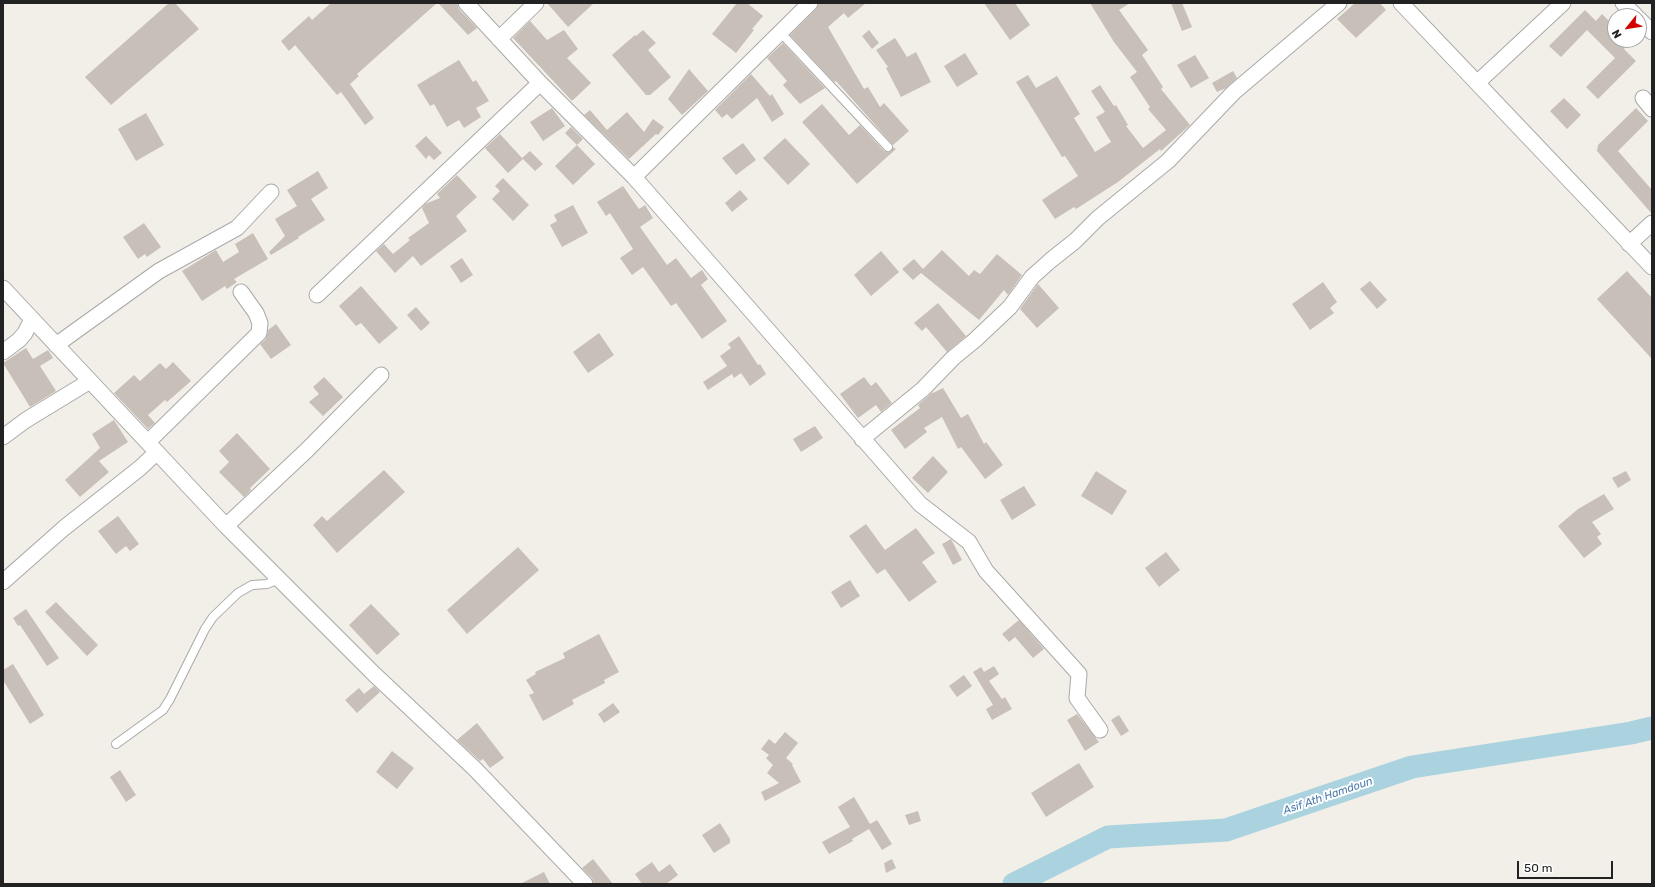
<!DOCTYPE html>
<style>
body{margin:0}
#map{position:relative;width:1655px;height:887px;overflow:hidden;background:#f2efe9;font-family:Rubik,sans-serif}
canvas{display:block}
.frame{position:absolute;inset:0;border:4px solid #222;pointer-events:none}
.north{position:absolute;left:1607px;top:8px;width:40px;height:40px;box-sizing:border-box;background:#fff;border:1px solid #a7a7a7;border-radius:50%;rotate:240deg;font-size:11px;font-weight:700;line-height:16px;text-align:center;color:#222}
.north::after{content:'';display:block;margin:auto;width:14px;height:18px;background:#d40000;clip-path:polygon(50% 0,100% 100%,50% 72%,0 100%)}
.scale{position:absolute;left:1517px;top:861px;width:96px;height:18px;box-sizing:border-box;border:2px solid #222;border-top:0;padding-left:5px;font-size:12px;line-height:14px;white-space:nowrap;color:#222;-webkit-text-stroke:3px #fff;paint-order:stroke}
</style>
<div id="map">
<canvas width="1655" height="887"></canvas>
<div class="frame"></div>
<div class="north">N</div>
<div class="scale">50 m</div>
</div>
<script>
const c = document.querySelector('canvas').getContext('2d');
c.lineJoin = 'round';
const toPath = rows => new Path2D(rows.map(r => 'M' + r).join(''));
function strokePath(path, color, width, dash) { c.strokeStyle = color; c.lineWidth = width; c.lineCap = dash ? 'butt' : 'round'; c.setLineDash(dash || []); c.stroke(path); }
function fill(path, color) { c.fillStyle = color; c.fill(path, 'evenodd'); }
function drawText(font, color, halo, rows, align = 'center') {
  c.font = font + ' Rubik,sans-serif'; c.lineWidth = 4; c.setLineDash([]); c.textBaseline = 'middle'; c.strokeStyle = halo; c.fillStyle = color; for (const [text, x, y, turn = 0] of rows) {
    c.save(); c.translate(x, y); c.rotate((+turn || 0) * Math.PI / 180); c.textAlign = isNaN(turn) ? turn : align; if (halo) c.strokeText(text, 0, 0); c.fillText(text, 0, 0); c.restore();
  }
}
const river = toPath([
 [1014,884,1108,837,1226,830,1412,767,1631,733,1652,728]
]);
const building = toPath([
 [169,3,175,3,199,29,111,105,85,77],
 [331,3,437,3,357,74,359,76,350,84,374,118,365,125,341,92,337,95,295,45,289,51,281,41,309,16,312,20],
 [438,3,457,3,459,9,477,28,468,35],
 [547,3,594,3,568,27],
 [737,3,747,3,763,16,752,29,754,30,736,53,712,34],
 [819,3,866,3,848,18,844,13,828,27,864,89,868,87,880,107,884,103,909,131,893,145,836,81,834,82,790,35,816,9],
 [984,3,1015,3,1030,25,1010,40],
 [1090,3,1130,3,1119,10,1148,50,1142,55,1163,87,1161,89,1190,125,1161,151,1160,149,1118,182,1076,209,1074,207,1055,219,1042,200,1078,176,1065,156,1062,157,1016,82,1028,75,1036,88,1057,76,1080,114,1074,118,1095,152,1111,142,1096,117,1105,112,1091,91,1100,85,1114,106,1116,105,1128,125,1126,126,1143,148,1166,130,1148,109,1150,107,1130,77,1137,72,1114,42],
 [1171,3,1182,3,1192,27,1182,31],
 [1355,3,1380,3,1386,10,1356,38,1337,19],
 [1585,10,1596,21,1602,14,1615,27,1615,40,1632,40,1624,49,1636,61,1598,99,1586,87,1615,58,1587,30,1561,57,1549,46],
 [530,21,547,40,564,30,578,49,567,58,591,83,572,101,513,38],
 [643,30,656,43,648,50,671,77,650,95,646,95,612,55,635,35,636,36],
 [869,30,879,43,872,49,862,36],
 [895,38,907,57,916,52,931,82,901,97,886,68,888,67,876,50],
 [783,43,825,88,800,104,783,85,787,81,767,58],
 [965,53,978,74,957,87,944,66],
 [1195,55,1209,78,1191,88,1177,65],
 [459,60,473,82,476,80,489,101,476,108,481,117,464,128,459,120,447,127,434,104,430,106,417,85],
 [689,69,708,91,682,115,668,99],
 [1233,71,1237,78,1226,88,1217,92,1212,83],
 [751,74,770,96,772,94,784,114,772,122,757,98,732,119,727,114,722,118,715,110],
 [1564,98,1581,115,1567,129,1550,111],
 [822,104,849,135,860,125,884,151,890,152,893,147,896,149,857,184,802,122],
 [552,108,565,126,543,141,530,122],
 [1636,108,1648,121,1618,151,1652,190,1652,214,1597,151,1598,145],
 [590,110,607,130,627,112,644,132,653,119,664,127,658,135,656,134,629,159,584,115],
 [146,113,164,145,136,161,118,129],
 [571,127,583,139,577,145,565,133],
 [500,134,522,158,530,151,543,164,535,171,523,159,508,173,485,148],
 [426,136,442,153,434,160,429,155,426,159,415,146],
 [785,138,810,164,788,185,763,158],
 [743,143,756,160,736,175,722,158],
 [577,145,595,164,573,185,555,166],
 [318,171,328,188,311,199,325,220,298,237,299,238,271,255,269,252,285,236,275,219,297,206,287,190],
 [457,175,477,197,456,216,467,231,421,266,413,256,395,273,376,251,384,244,393,254,410,240,408,238,429,223,422,208,425,204,440,198,437,194],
 [503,178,529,205,513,221,492,199,500,191,495,186],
 [623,186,639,209,645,205,653,218,640,227,667,265,676,258,691,278,702,270,708,279,701,285,727,321,702,339,676,303,671,306,643,267,632,275,620,258,633,249,610,213,606,216,597,202],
 [740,190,748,199,732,212,725,203],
 [573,205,588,233,562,247,550,225,557,221,554,215],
 [144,223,161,247,147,257,145,254,138,259,123,237],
 [253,233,268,259,234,279,237,282,227,289,225,286,202,301,182,271,216,250,223,262,239,252,235,244],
 [942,250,969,276,974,270,980,274,997,254,1022,275,1008,295,1004,290,979,320,921,273,913,280,902,269,914,259,923,269],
 [881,251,899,272,871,296,854,275],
 [462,258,473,275,461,283,450,266],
 [1627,271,1652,298,1652,359,1597,299],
 [1370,281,1387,300,1377,309,1360,289],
 [1323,282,1337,302,1330,308,1334,313,1310,330,1292,304],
 [1038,284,1059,308,1037,328,1020,309],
 [361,286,398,328,379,344,361,323,356,326,339,306],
 [938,303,966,336,947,352,926,327,922,331,914,323],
 [416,307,430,323,421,331,407,315],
 [276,324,291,345,271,359,260,344,266,339,268,330],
 [599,333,614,355,588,373,573,352],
 [739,336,758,365,760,364,766,374,750,386,741,373,734,378,732,374,708,390,703,382,727,366,720,356,731,348,728,344],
 [26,348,33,359,48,350,53,358,40,366,56,391,30,407,3,363],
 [173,362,191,381,167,402,165,400,148,415,155,423,148,429,114,393,134,375,140,381,160,363,166,369],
 [324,377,343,397,323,416,309,402,319,394,313,387],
 [864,377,871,386,876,382,892,403,881,412,876,405,858,418,840,394],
 [943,388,961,418,968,414,984,444,986,442,1003,465,985,479,961,447,958,449,942,417,924,428,927,432,905,449,891,430,920,408,918,405,933,392,933,393],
 [114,420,128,442,99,461,109,472,80,497,65,480,100,448,92,434],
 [815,426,823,438,801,452,793,439],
 [237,433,270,469,250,488,251,490,244,497,219,472,229,462,219,451],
 [933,456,948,472,928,493,912,478],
 [384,470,405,492,337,553,313,525,322,516,327,521],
 [1096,471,1127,491,1112,515,1081,496],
 [1626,471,1631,480,1618,488,1612,478],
 [1024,486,1036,505,1012,520,1000,500],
 [1604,494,1614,509,1592,522,1601,534,1597,537,1602,544,1584,558,1558,526,1578,509],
 [118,516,139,544,130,551,126,546,116,554,98,531],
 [866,524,885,550,916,528,935,553,922,562,937,582,909,602,885,569,877,574,849,536],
 [951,539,962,560,953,565,942,544],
 [518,547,539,570,467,634,447,610],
 [1166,552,1180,570,1159,587,1145,568],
 [850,580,860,596,841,608,831,592],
 [56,602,98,645,87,656,45,612],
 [371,604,400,634,377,655,349,625],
 [26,609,59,658,47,666,20,625,18,626,13,618],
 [1019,620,1044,649,1033,658,1015,637,1009,642,1002,634],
 [599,634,619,672,604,680,605,683,572,700,574,704,543,721,529,695,534,693,526,680,536,674,535,672,565,658,563,653],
 [13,664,44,715,30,724,3,680,3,670],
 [994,666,999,674,989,681,1002,699,1005,697,1012,709,992,720,986,709,993,705,973,672,981,667,984,672],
 [964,675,972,686,957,697,949,686],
 [374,686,380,692,357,713,345,700,359,688,364,694],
 [613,703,620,712,604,723,598,714],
 [1077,714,1099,742,1085,751,1067,720],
 [1119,715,1129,731,1121,736,1111,720],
 [477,723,504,758,490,768,483,759,480,761,457,740],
 [785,732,798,743,786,758,793,764,792,765,801,782,765,801,761,792,779,783,767,773,773,765,766,758,769,755,761,749,769,739,775,744],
 [392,751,414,768,397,789,376,772],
 [1079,763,1094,787,1046,817,1031,793],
 [120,770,136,795,126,802,110,777],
 [854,797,870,824,877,820,892,844,882,850,869,829,852,839,853,841,829,854,822,842,850,827,838,807],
 [918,811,921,821,909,825,905,815],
 [720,823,730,839,730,843,714,853,702,835],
 [593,859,613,884,594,884,592,878,582,868],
 [892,859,896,868,886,873,884,863],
 [652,862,659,872,670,864,678,875,666,884,642,884,635,874],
 [544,872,550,884,520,884]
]);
const lane = toPath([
 [780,32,888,147],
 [116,744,163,710,170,699,205,629,213,617,238,593,252,585,267,584,279,579]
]);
const street = toPath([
 [466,3,540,83,634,177,920,504,969,542,986,571,1079,674,1077,698,1100,730],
 [1401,3,1652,267],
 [1623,3,1636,16],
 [1639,19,1652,32],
 [499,39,536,3],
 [1477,83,1563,3],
 [1643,98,1652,109],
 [634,177,810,3],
 [1629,244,1652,223],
 [3,288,226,526,374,674,475,769,585,884],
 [317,295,540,83],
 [56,345,159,271,237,228,271,192],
 [3,352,19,340,25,333,32,319],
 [3,437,26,420,90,381],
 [862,439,923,389,953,358,975,340,1010,307,1032,277,1051,260,1075,241,1098,218,1168,161,1234,92,1339,3],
 [148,442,259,333,260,323,256,313,241,292],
 [226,526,307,450,381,375],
 [3,582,64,528,140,468,157,452]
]);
const waterNames = [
 ["Asif Ath Hamdoun",1328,796,-19]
];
strokePath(river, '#aad3df', 23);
fill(building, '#c7bfb8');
strokePath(lane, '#a9a9a9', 10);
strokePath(street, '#a9a9a9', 17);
strokePath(lane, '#fff', 8);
strokePath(street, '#fff', 15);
drawText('italic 11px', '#4a7aab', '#fff', waterNames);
</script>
